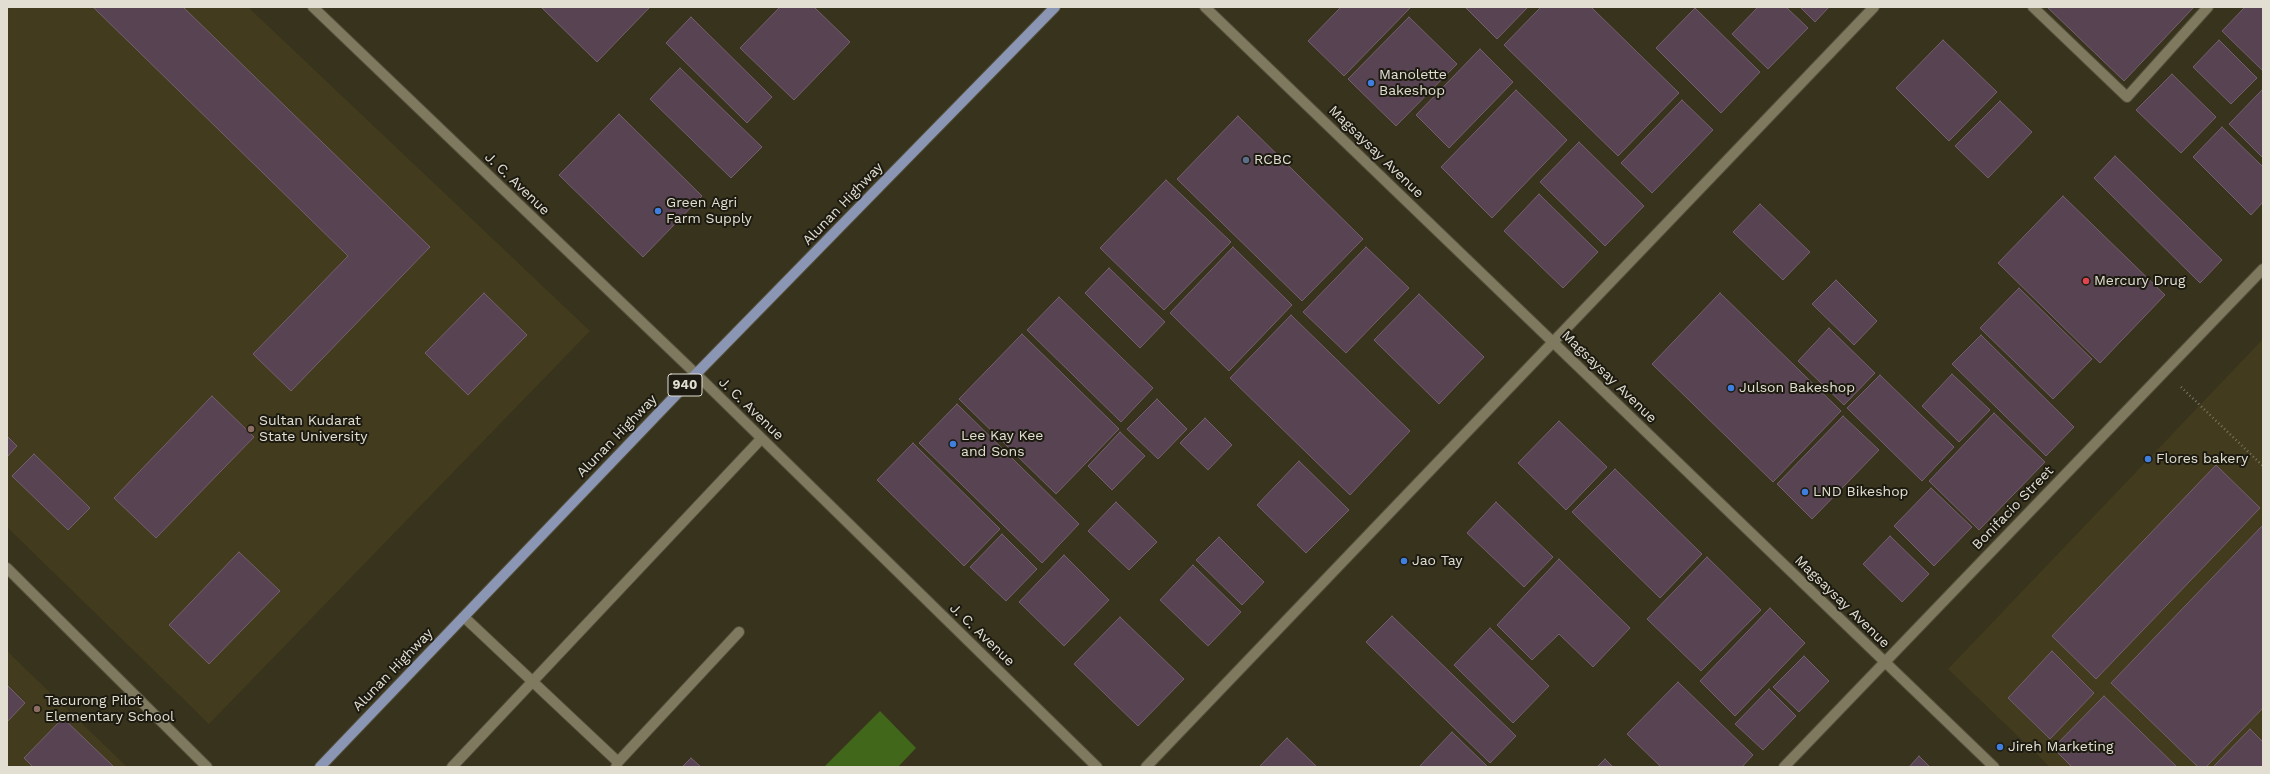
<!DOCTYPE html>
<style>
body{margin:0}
#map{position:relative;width:2270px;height:774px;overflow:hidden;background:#38331c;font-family:"Work Sans",sans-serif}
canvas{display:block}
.frame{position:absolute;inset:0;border:8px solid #e2dfd2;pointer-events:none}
</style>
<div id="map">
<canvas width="2270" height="774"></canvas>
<div class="frame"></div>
</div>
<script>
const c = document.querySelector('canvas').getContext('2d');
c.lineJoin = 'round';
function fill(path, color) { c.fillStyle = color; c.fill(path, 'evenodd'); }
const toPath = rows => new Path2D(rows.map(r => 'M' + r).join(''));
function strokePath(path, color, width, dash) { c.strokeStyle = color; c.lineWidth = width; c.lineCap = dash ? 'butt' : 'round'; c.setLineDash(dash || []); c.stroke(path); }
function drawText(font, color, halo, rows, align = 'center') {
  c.font = font + ' "Work Sans",sans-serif'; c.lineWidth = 4; c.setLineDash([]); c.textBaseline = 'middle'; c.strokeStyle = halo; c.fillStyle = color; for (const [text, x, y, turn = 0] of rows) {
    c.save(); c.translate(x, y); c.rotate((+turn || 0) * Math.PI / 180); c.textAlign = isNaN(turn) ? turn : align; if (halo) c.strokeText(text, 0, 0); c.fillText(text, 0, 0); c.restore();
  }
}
const built = toPath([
 [7,7,248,7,590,331,209,724,7,527],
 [2263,339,2263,767,2050,767,1948,669],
 [7,651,127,767,7,767]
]);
const green = toPath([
 [880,711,916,748,898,767,824,767]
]);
const building = toPath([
 [93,7,183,7,430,247,291,391,253,354,348,256,93,7],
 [541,7,650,7,597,62,541,7],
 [780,7,814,7,850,42,794,100,740,48,780,7],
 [1341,7,1411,7,1344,76,1308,41,1341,7],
 [1465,7,1528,7,1497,39,1465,7],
 [1541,7,1591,7,1679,93,1618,156,1504,45,1541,7],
 [1758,7,1786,7,1808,28,1768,69,1732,34,1758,7],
 [1800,7,1829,7,1815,22,1800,7],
 [2047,7,2194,7,2124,81,2047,7],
 [2245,7,2263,7,2263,71,2222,31,2245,7],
 [1695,8,1760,72,1721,113,1656,48,1695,8],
 [691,17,772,97,747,123,666,43,691,17],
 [1409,17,1457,64,1396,126,1348,79,1409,17],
 [1943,40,1997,92,1949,141,1896,88,1943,40],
 [2219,40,2257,78,2231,104,2193,67,2219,40],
 [1480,49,1513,82,1449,148,1416,115,1480,49],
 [680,68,762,147,731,178,650,99,680,68],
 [2172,74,2216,117,2181,153,2136,110,2172,74],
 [2263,89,2263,158,2229,124,2263,89],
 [1516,90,1567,140,1492,218,1441,167,1516,90],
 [1682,100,1713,130,1652,193,1621,163,1682,100],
 [2000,101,2032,132,1988,178,1955,146,2000,101],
 [619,114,702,196,643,257,559,175,619,114],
 [1238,116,1363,239,1302,301,1177,179,1238,116],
 [2222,127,2263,167,2263,202,2251,215,2193,157,2222,127],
 [1579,142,1644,206,1605,246,1540,182,1579,142],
 [2115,156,2222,260,2200,283,2094,178,2115,156],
 [1166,180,1231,242,1164,310,1100,248,1166,180],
 [1539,194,1598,252,1563,288,1504,231,1539,194],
 [2063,196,2165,295,2100,363,1998,263,2063,196],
 [1760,204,1810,252,1783,280,1733,232,1760,204],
 [1233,247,1292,305,1229,371,1170,313,1233,247],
 [1366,247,1409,288,1346,353,1303,312,1366,247],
 [1109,268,1165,322,1140,348,1085,293,1109,268],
 [1836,280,1877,321,1854,345,1812,304,1836,280],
 [2019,288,2092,359,2053,399,1980,328,2019,288],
 [484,293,527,335,468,395,425,353,484,293],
 [1720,293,1841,411,1773,482,1652,364,1720,293],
 [1419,294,1484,357,1439,404,1374,340,1419,294],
 [1059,297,1153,388,1121,422,1027,330,1059,297],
 [1291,315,1410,431,1350,495,1230,378,1291,315],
 [1829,328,1875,373,1844,405,1798,361,1829,328],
 [1022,334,1119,429,1056,494,959,399,1022,334],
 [1981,335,2074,427,2046,456,1952,364,1981,335],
 [1952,374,1990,410,1959,442,1922,406,1952,374],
 [1880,375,1954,447,1922,481,1847,408,1880,375],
 [212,396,254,437,156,538,114,498,212,396],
 [1157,399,1187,429,1158,459,1127,429,1157,399],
 [957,404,1079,524,1042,563,919,443,957,404],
 [1994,413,2045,462,1979,530,1929,481,1994,413],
 [1843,416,1879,450,1812,519,1777,484,1843,416],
 [1205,418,1232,445,1208,470,1180,443,1205,418],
 [1559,421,1607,467,1566,510,1518,463,1559,421],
 [1120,432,1145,456,1112,490,1088,466,1120,432],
 [7,436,17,446,7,457,7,436],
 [913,443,1000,529,964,566,877,480,913,443],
 [34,454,90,508,68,530,12,476,34,454],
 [1299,461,1349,510,1306,553,1257,505,1299,461],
 [2216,465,2260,508,2096,679,2052,636,2216,465],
 [1615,469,1702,554,1660,598,1572,512,1615,469],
 [1931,488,1972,527,1934,566,1894,526,1931,488],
 [1116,502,1157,542,1129,570,1088,531,1116,502],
 [1496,502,1553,557,1524,587,1467,533,1496,502],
 [2263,525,2263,708,2206,767,2198,767,2111,683,2263,525],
 [1002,534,1037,569,1006,601,970,567,1002,534],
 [1890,536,1929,574,1902,602,1863,564,1890,536],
 [1219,537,1264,582,1242,605,1196,560,1219,537],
 [239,552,280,591,209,664,169,625,239,552],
 [1064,555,1109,600,1064,646,1019,602,1064,555],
 [1707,557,1761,610,1701,671,1647,619,1707,557],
 [1559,559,1630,628,1593,667,1559,634,1532,660,1497,625,1559,559],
 [1193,565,1241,612,1208,646,1160,600,1193,565],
 [1770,608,1805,643,1735,716,1700,681,1770,608],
 [1392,616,1516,736,1490,763,1366,642,1392,616],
 [1120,617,1184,679,1138,726,1074,664,1120,617],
 [1490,628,1549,686,1513,723,1454,665,1490,628],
 [2052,651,2094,693,2050,739,2008,698,2052,651],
 [1804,656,1829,681,1799,712,1773,687,1804,656],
 [1678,682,1753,755,1742,767,1661,767,1627,734,1678,682],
 [7,685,25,703,7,722,7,685],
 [1769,689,1796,716,1763,750,1735,724,1769,689],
 [2104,696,2177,767,2072,767,2053,748,2104,696],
 [63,718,114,767,33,767,24,758,63,718],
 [2250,729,2263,742,2263,767,2213,767,2250,729],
 [1452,732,1488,767,1419,767,1452,732],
 [1287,738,1317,767,1259,767,1287,738],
 [1919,756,1930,767,1909,767,1919,756],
 [691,758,701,767,682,767,691,758],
 [1605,759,1613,767,1597,767,1605,759]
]);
const path = toPath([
 [2181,387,2263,466]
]);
const lane = toPath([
 [2033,7,2127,97,2208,7],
 [464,617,618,762],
 [452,767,761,439],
 [616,767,618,762,739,632]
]);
const street = toPath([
 [313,7,696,374,1097,767],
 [1205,7,1994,767],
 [7,568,207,767],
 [1146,767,1874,7],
 [1784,767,2263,269]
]);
const primary = toPath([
 [320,767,696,374,1055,7]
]);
const markers = [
 [1371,83,4,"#3f7fe0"],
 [1246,160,4,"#5c6f8a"],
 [658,211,4,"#3f7fe0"],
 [2086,281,4,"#e0444e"],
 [1731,388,4,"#3f7fe0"],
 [251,429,4,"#8d6e63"],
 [953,444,4,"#3f7fe0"],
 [2148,459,4,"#3f7fe0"],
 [1805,492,4,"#3f7fe0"],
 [1404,561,4,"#3f7fe0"],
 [37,709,4,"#8d6e63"],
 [2000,747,4,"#3f7fe0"]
];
const shields = [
 [685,385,34]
];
const shieldNames = [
 ["940",685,385]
];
const poiNames = [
 ["Manolette",1379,75],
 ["Bakeshop",1379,91],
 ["RCBC",1254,160],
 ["Green Agri",666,203],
 ["Farm Supply",666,219],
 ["Mercury Drug",2094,281],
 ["Julson Bakeshop",1739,388],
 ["Sultan Kudarat",259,421],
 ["State University",259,437],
 ["Lee Kay Kee",961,436],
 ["and Sons",961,452],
 ["Flores bakery",2156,459],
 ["LND Bikeshop",1813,492],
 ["Jao Tay",1412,561],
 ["Tacurong Pilot",45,701],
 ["Elementary School",45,717],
 ["Jireh Marketing",2008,747]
];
const streetNames = [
 ["Magsaysay Avenue",1376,152,44],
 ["J. C. Avenue",517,184,44],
 ["Alunan Highway",843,204,-46],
 ["Magsaysay Avenue",1609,377,44],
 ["J. C. Avenue",751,409,44],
 ["Alunan Highway",617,436,-46],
 ["Bonifacio Street",2013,508,-46],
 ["Magsaysay Avenue",1842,602,44],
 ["J. C. Avenue",982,635,44],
 ["Alunan Highway",393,670,-46]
];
fill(built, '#423b1e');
fill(green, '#41681a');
fill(building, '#584352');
strokePath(building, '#755f6f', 1);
strokePath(lane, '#524e3a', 12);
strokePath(street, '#524e3a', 12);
strokePath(primary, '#524e3a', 12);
strokePath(path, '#7c7764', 2.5, [1, 3]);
strokePath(lane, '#7e795f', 10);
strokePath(street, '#7e795f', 10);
strokePath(primary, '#8b96b5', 10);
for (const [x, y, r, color] of markers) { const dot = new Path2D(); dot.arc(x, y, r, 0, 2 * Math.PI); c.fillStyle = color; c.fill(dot); strokePath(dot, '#1d1b11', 1.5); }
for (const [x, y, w] of shields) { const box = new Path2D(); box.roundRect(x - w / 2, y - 11, w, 22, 3); c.fillStyle = '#1d1b11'; c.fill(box); strokePath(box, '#e2dfd2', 1); }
drawText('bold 13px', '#e2dfd2', null, shieldNames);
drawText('14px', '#e2dfd2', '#1d1b11', poiNames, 'left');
drawText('14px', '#e2dfd2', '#1d1b11', streetNames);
</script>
